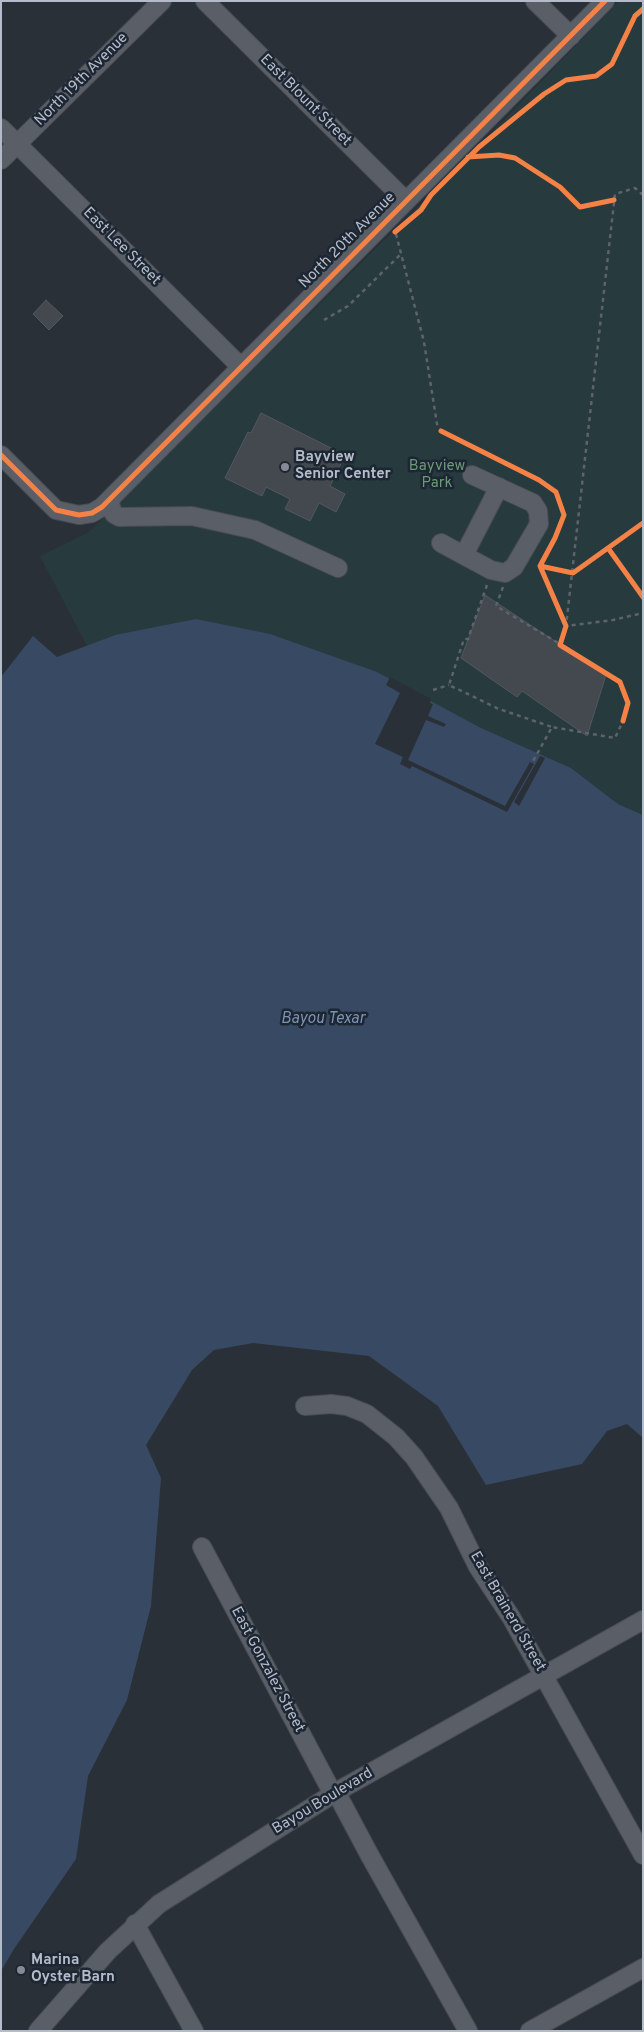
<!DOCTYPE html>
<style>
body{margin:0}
#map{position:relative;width:644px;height:2032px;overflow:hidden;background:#2a3038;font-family:Overpass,sans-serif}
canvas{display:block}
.frame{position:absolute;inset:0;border:2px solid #b4bcc9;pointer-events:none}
</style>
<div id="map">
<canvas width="644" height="2032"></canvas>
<div class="frame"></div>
</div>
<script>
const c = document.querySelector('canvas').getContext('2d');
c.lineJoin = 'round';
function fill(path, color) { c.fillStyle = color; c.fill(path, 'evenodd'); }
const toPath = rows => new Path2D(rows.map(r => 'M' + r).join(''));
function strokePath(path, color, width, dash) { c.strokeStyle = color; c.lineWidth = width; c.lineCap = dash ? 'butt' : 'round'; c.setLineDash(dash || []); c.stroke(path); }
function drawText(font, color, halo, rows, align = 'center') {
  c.font = font + ' Overpass,sans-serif'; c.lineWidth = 5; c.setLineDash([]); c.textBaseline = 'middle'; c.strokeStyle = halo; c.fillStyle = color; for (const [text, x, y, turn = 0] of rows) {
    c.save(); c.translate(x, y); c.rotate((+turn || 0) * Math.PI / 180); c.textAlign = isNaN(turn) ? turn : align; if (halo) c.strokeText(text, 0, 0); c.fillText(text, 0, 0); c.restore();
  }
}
const green = toPath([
 [619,1,643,1,643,815,618,804,571,768,479,727,115,635,87,646,40,556,89,532,468,157]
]);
const water = toPath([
 [196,619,270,634,377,672,479,727,571,768,618,804,643,815,643,1438,627,1424,607,1431,582,1464,486,1485,438,1406,369,1356,253,1343,214,1350,192,1370,146,1445,161,1478,151,1606,127,1700,88,1776,76,1859,14,1949,1,1971,1,677,33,636,57,657,115,635]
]);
const pier = toPath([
 [390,677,431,699,430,703,433,704,428,716,446,724,444,727,426,720,408,760,505,806,530,762,534,764,507,812,412,766,410,769,400,764,403,757,375,744,400,693,386,685],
 [540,756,545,758,519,806,514,802]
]);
const building = toPath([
 [46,300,63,316,49,330,33,314,46,300],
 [261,413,345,455,330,486,345,494,336,512,319,503,310,521,285,509,290,499,266,487,262,496,225,478,248,432,251,433,261,413],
 [485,595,606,675,587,736,522,691,517,697,461,658,485,595]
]);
const path = toPath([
 [504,127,544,94,566,80,596,76,612,64,635,16,643,9],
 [472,157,499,155,515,158,560,187,580,207,614,200],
 [643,195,635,188,615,194,566,626,613,620,643,613],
 [396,234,424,342,437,424,441,431,539,480,556,492,564,515,555,538,540,566,566,626,560,645,620,682,628,703,623,721,615,738,552,727,532,763],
 [324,320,348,306,402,253],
 [643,523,608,548,643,597],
 [540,566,573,573,608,548],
 [487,585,468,639,464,639,449,685,499,709,552,727],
 [503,587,496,606,560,644],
 [433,690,449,685]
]);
const minor = toPath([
 [205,1,406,201],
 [535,1,571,36],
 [1,128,240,366],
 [1,160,162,1],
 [1,455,56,510,79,515,92,513,102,507,605,1],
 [110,499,111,508,114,514,119,517,192,516,255,530,338,568],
 [441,543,491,570,505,573,514,567,539,524,538,511,533,503,472,475],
 [464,555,499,487],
 [305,1406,331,1404,347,1406,367,1414,396,1437,414,1457,449,1508,478,1567,511,1617,643,1855],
 [202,1547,333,1794],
 [336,1792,369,1854,468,2031],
 [135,1924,194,2031],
 [38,2031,108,1951,159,1904,336,1792,643,1620],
 [530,2031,643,1968]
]);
const cycleway = toPath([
 [468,157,499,155,515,158,560,187,580,207,614,200],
 [395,232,421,210,431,195,479,147,544,94,566,80,596,76,612,64,635,16,643,9],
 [441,431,539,480,556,492,564,515,555,538,540,566,566,626,560,645,620,682,628,703,623,721],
 [1,455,56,510,79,515,92,513,102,507,605,1],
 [643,523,608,548,643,597],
 [540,566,573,573,608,548]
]);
const markers = [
 [285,467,5,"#848b96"],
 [21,1970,5,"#848b96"]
];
const streetNames = [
 ["North 19th Avenue",82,80,-45],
 ["East Blount Street",305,101,45],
 ["North 20th Avenue",348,241,-45],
 ["East Lee Street",121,247,45],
 ["East Brainerd Street",507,1612,60],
 ["East Gonzalez Street",267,1670,62],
 ["Bayou Boulevard",323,1802,-31]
];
const poiNames = [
 ["Bayview",295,458],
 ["Senior Center",295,475],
 ["Marina",31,1961],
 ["Oyster Barn",31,1978]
];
const parkNames = [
 ["Bayview",437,467],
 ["Park",437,484]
];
const waterNames = [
 ["Bayou Texar",323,1020]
];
fill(green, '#273a3e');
fill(water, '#384963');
fill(pier, '#2a3038');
fill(building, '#444950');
strokePath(building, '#52575f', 1);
strokePath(minor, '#484c53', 20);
strokePath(path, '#5d636a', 2.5, [4, 4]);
strokePath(minor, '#5a5e66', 18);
strokePath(cycleway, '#f48246', 5);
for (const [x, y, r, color] of markers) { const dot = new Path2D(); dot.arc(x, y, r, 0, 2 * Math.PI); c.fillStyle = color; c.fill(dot); strokePath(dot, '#1d2633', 2); }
drawText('15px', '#b4bcc9', '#1d2633', streetNames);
drawText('bold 15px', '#b4bcc9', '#1d2633', poiNames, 'left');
drawText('15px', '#6b9a76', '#1d2633', parkNames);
drawText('italic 16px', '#7c92b1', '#1d2633', waterNames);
</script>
